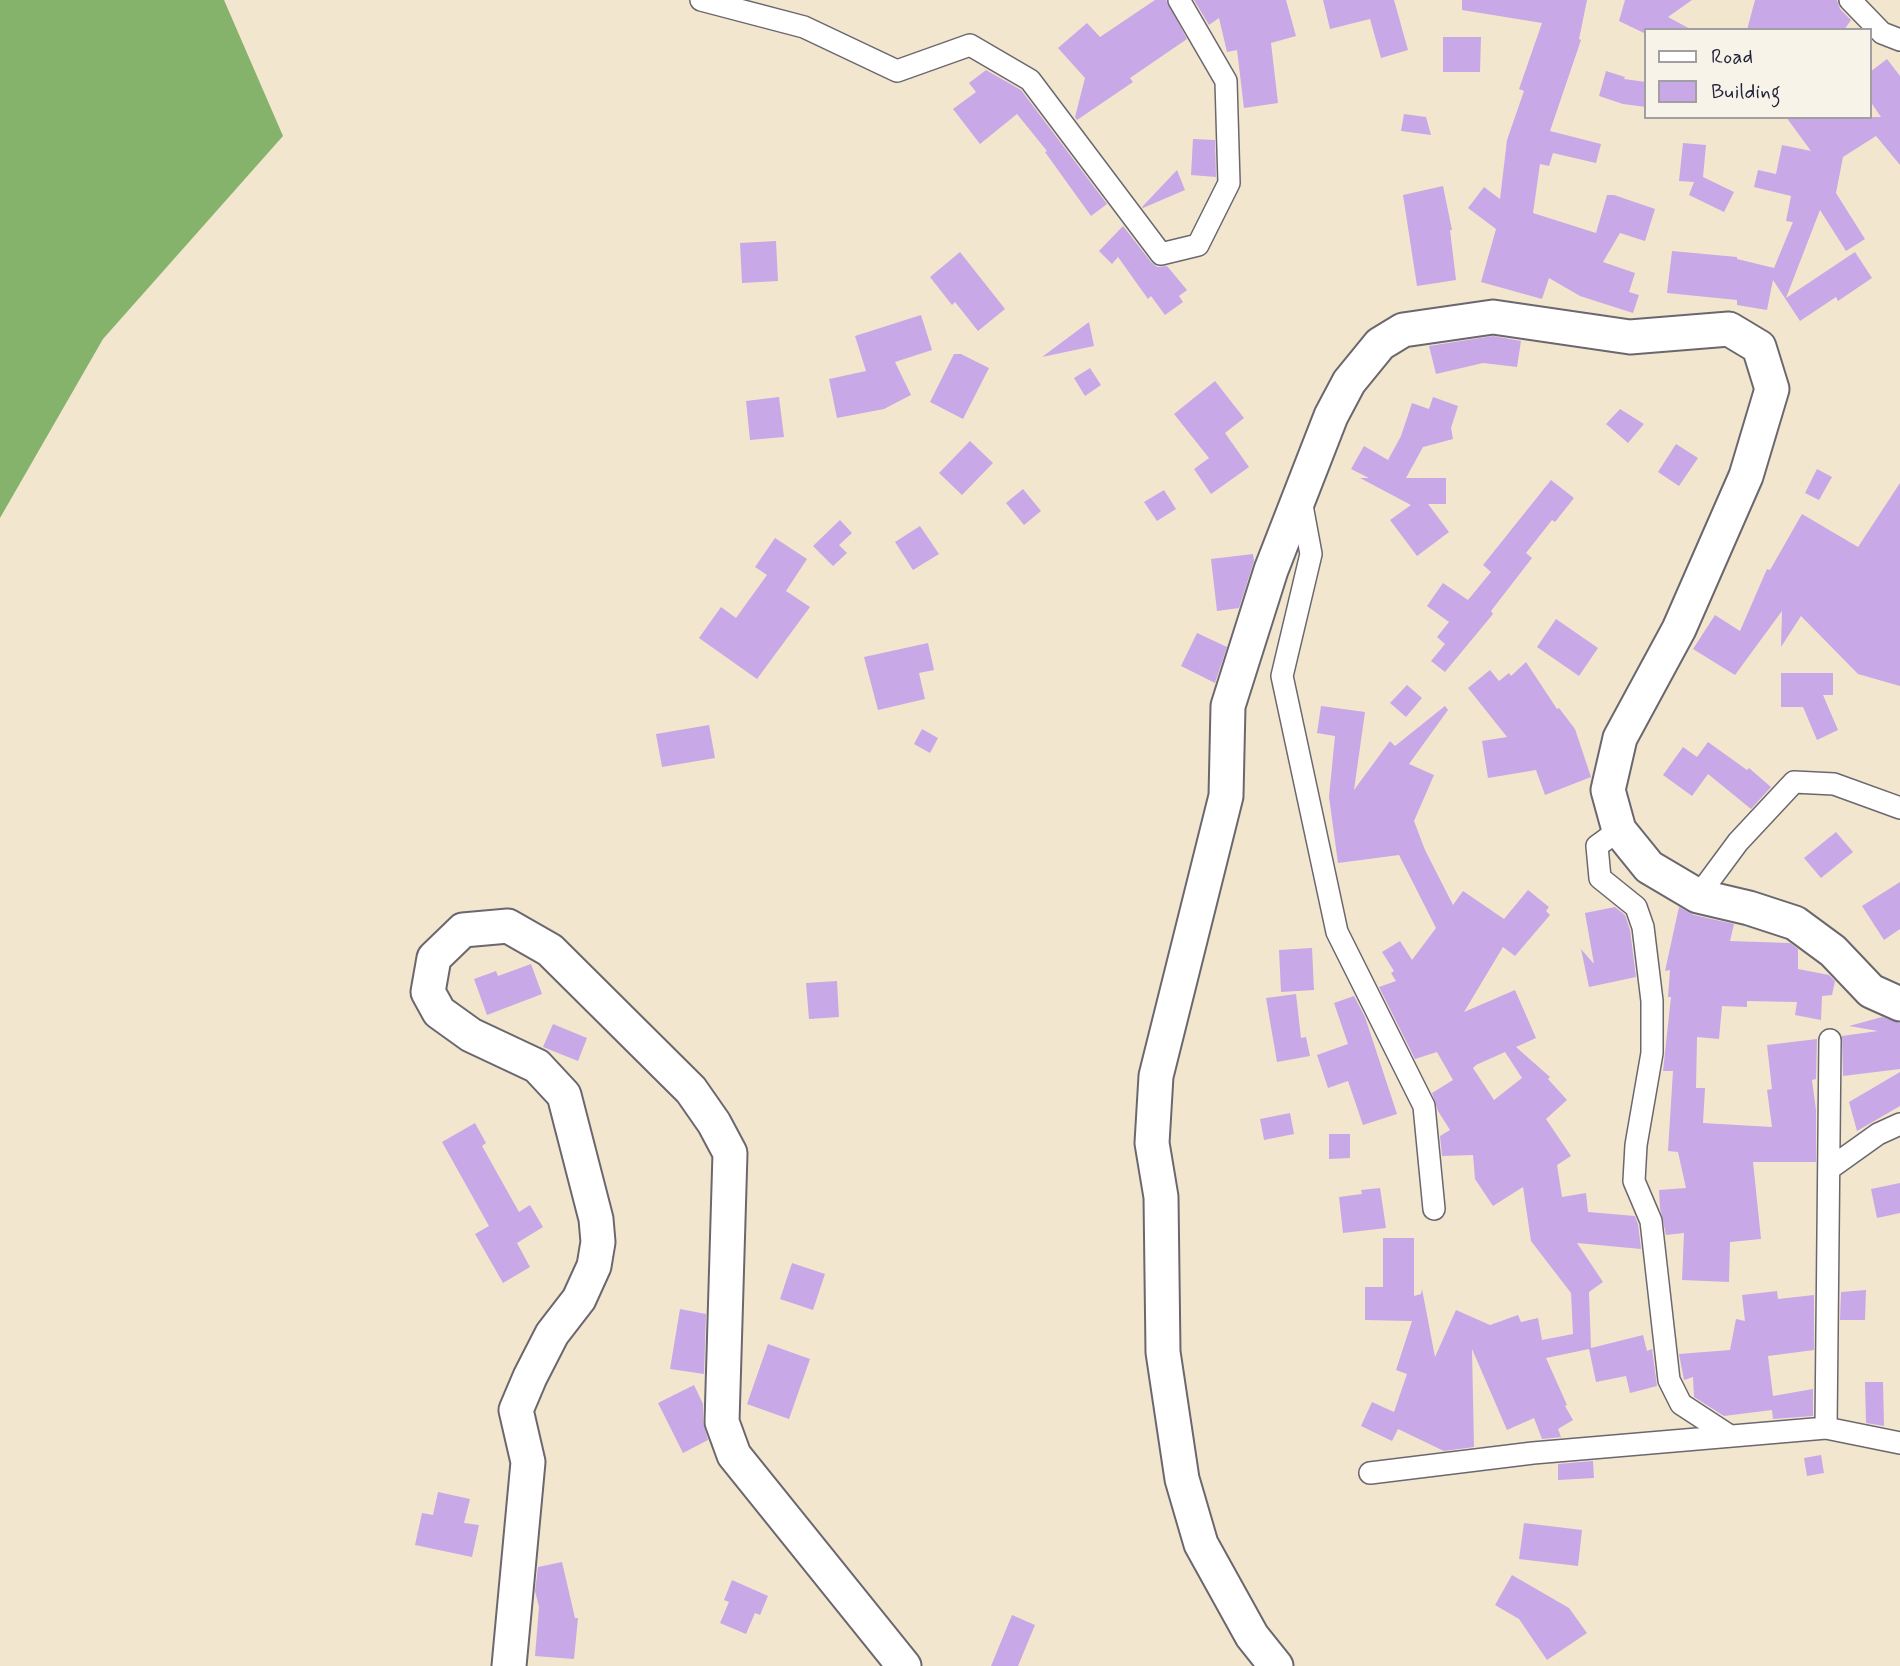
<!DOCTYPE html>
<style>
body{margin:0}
#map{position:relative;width:1900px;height:1666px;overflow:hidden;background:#f3e6ce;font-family:Mynerve,sans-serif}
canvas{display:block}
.legend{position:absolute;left:1644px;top:28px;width:228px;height:91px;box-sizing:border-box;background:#f7f3e8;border:2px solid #a29fa3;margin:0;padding:9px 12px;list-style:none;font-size:21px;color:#22223b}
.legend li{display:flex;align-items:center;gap:14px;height:35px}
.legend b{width:35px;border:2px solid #a29fa3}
</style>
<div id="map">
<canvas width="1900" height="1666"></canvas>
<ul class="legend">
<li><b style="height:9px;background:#fff"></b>Road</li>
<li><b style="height:19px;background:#c8a8e7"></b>Building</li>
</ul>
</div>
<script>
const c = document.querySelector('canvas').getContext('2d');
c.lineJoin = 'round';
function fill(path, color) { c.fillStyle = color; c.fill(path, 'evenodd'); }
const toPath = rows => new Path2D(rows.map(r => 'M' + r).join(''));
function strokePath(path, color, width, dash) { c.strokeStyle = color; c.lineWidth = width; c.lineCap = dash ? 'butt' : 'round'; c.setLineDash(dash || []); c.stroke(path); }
const forest = toPath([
 [0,0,224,0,283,136,103,339,0,518]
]);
const building = toPath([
 [1155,0,1166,0,1187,39,1130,78,1133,82,1077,120,1075,117,1085,78,1058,48,1087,23,1100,37],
 [1194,0,1286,0,1296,36,1271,43,1278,103,1244,108,1237,50,1227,52,1219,18,1209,25],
 [1323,0,1394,0,1408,50,1381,58,1370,19,1330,29],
 [1462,0,1587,0,1579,39,1581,40,1550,131,1601,144,1596,163,1553,153,1549,166,1540,164,1533,213,1596,233,1607,195,1614,195,1655,209,1645,241,1620,233,1603,262,1635,273,1629,292,1639,295,1633,313,1580,296,1549,278,1542,299,1481,282,1496,229,1468,208,1484,187,1500,199,1507,140,1524,91,1519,89,1542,23,1462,10],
 [1625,0,1692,0,1668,17,1692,30,1646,30,1646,34,1619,21],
 [1755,0,1837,0,1840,9,1851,20,1844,30,1747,30],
 [1443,37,1481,37,1480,72,1443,72],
 [1887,59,1900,76,1900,165,1876,136,1843,157,1836,193,1865,239,1846,251,1820,210,1786,298,1855,252,1872,278,1838,301,1836,297,1800,321,1773,280,1767,310,1737,305,1737,300,1667,293,1672,251,1737,257,1737,259,1774,268,1793,222,1786,221,1791,196,1754,187,1758,170,1776,174,1782,145,1811,151,1786,117,1881,117,1870,101,1870,72],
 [986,70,1021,90,1107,204,1091,216,1045,152,1047,151,1017,114,980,144,953,109,976,92,969,83],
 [1606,71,1625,77,1624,79,1646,82,1646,107,1623,104,1599,96],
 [1404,114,1426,117,1431,135,1401,131],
 [1193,139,1215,140,1216,177,1191,175],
 [1683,143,1706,145,1703,177,1734,192,1724,212,1689,195,1694,182,1679,181],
 [1177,170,1185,190,1143,208,1142,207],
 [1443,186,1452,230,1450,230,1456,280,1417,286,1403,195],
 [1123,226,1151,262,1157,267,1167,266,1187,290,1179,296,1183,302,1165,315,1151,296,1148,299,1118,257,1112,264,1099,251],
 [776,241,778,281,742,283,740,243],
 [960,252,1005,309,978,331,955,302,952,305,930,277],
 [921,315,932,350,895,362,911,395,884,409,837,418,829,379,866,371,855,336],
 [1089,322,1094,346,1042,357],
 [1493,336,1521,341,1517,367,1483,363,1436,374,1429,346],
 [954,354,961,354,989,368,963,419,930,402],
 [1090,368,1101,385,1085,396,1074,378],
 [1215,381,1244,418,1225,433,1249,467,1211,494,1194,469,1209,458,1174,414],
 [779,397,784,437,750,440,746,401],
 [1433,397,1458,406,1451,428,1453,439,1423,447,1406,478,1446,478,1446,504,1428,504,1449,532,1417,556,1390,520,1411,505,1360,478,1369,478,1351,469,1364,446,1388,460,1401,436,1412,403,1429,409],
 [1620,409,1644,424,1628,443,1606,424],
 [970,441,993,463,962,495,939,473],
 [1676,444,1698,458,1679,486,1658,472],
 [1817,469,1832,477,1819,500,1805,493],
 [1551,480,1574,498,1555,522,1552,520,1526,553,1532,558,1491,611,1493,614,1445,672,1431,661,1445,644,1437,637,1449,622,1427,606,1443,583,1468,600,1491,572,1483,565],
 [1900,483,1900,686,1858,674,1801,616,1781,647,1782,611,1735,675,1693,649,1715,615,1740,631,1767,569,1770,570,1802,514,1858,547],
 [1023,489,1041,511,1024,525,1006,503],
 [1164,490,1176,509,1157,521,1144,502],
 [840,520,852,533,839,545,847,553,833,566,813,546],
 [920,526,939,554,913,570,895,542],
 [775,538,807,559,786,591,810,607,757,679,699,638,721,607,736,618,767,575,755,567],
 [1253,554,1254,561,1239,608,1217,611,1211,559],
 [1556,619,1598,648,1579,676,1537,647],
 [1197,633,1227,647,1215,683,1181,666],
 [928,643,934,670,919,673,925,699,878,710,864,657],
 [1526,662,1557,709,1559,708,1575,729,1591,777,1545,795,1536,770,1488,778,1482,741,1507,737,1468,688,1490,670,1499,681,1509,673,1511,676],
 [1781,673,1833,673,1833,695,1823,695,1838,730,1817,740,1803,707,1781,707],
 [1407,685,1422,698,1406,717,1390,703],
 [1321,706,1365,712,1354,790,1390,741,1395,746,1445,706,1448,710,1409,764,1434,775,1414,821,1425,850,1453,905,1463,891,1504,919,1528,890,1549,907,1546,911,1550,915,1515,956,1503,947,1464,1012,1515,990,1536,1038,1516,1047,1550,1077,1548,1079,1567,1100,1546,1119,1571,1156,1557,1165,1562,1197,1586,1193,1588,1212,1635,1216,1638,1224,1641,1249,1577,1243,1603,1282,1589,1292,1591,1348,1643,1335,1647,1351,1652,1349,1657,1386,1630,1393,1626,1376,1596,1382,1589,1349,1546,1358,1567,1405,1565,1406,1573,1420,1558,1429,1561,1437,1542,1439,1534,1418,1507,1430,1472,1349,1474,1447,1444,1451,1398,1429,1392,1441,1361,1426,1372,1402,1394,1412,1407,1374,1396,1370,1412,1321,1365,1320,1365,1287,1383,1287,1383,1238,1414,1238,1414,1296,1421,1294,1422,1289,1435,1357,1456,1310,1490,1325,1518,1315,1521,1322,1538,1318,1542,1340,1573,1334,1571,1293,1531,1241,1523,1187,1493,1206,1475,1179,1473,1155,1442,1156,1440,1136,1450,1130,1438,1111,1432,1093,1453,1080,1437,1052,1415,1059,1379,987,1396,981,1391,973,1394,971,1382,952,1400,941,1412,960,1436,928,1399,855,1338,863,1329,797,1335,736,1317,733],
 [1505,1052,1522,1078,1494,1100,1473,1068,1476,1065],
 [709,725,715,758,662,767,656,734],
 [922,729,938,738,930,753,914,744],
 [1708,742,1747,770,1749,768,1771,787,1751,809,1708,774,1692,796,1663,775,1683,747,1697,757],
 [1836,832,1853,852,1821,878,1804,858],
 [1900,882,1900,929,1884,940,1862,906],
 [1615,907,1625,915,1630,930,1636,977,1589,987,1581,949,1594,964,1585,913],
 [1679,907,1694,915,1734,924,1730,941,1790,943,1798,949,1798,969,1829,975,1835,981,1832,995,1822,996,1821,1020,1795,1015,1797,1002,1747,1001,1747,1007,1722,1006,1719,1039,1697,1037,1696,1088,1705,1088,1703,1123,1772,1127,1767,1090,1772,1089,1767,1045,1817,1039,1816,1079,1812,1080,1816,1110,1816,1162,1753,1162,1761,1239,1730,1242,1729,1282,1682,1280,1684,1233,1666,1235,1660,1208,1659,1190,1686,1188,1678,1152,1668,1151,1673,1071,1663,1071,1671,997,1668,997,1670,970,1665,971],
 [1312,948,1314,990,1281,992,1279,950],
 [531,964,542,994,487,1015,474,979,496,971,498,976],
 [837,981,839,1017,809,1019,806,983],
 [1296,994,1301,1038,1306,1037,1310,1056,1277,1062,1266,998],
 [1354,996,1365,1017,1397,1114,1363,1125,1348,1081,1328,1088,1317,1055,1348,1044,1334,1003],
 [1882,1017,1900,1023,1900,1069,1843,1076,1842,1036,1878,1031,1849,1026],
 [553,1024,587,1038,578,1061,543,1047],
 [1900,1072,1900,1106,1857,1131,1849,1102],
 [1290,1113,1294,1134,1264,1140,1260,1119],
 [475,1123,486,1143,482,1146,519,1212,530,1205,543,1227,517,1243,530,1267,503,1283,475,1234,489,1226,442,1142],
 [1329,1134,1350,1134,1350,1158,1329,1159],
 [1900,1183,1900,1213,1877,1218,1871,1189],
 [1380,1188,1386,1228,1343,1233,1339,1197,1362,1194,1361,1190],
 [792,1263,825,1274,813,1310,780,1299],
 [1866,1290,1865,1320,1840,1320,1841,1292],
 [1777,1291,1778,1299,1814,1295,1814,1350,1768,1356,1773,1396,1813,1389,1813,1416,1773,1419,1772,1410,1724,1416,1694,1397,1693,1377,1684,1380,1679,1354,1730,1350,1736,1319,1745,1321,1742,1295],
 [680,1309,706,1314,704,1374,670,1369],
 [768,1344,810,1359,789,1419,747,1404],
 [1865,1382,1883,1382,1884,1426,1866,1423],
 [694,1385,703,1404,703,1422,708,1440,683,1453,658,1403],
 [1821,1455,1824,1473,1807,1476,1804,1458],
 [1593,1461,1594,1478,1558,1480,1558,1464],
 [438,1492,470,1499,464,1523,479,1525,472,1557,415,1545,422,1513,433,1515],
 [1524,1523,1582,1530,1578,1566,1519,1559],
 [562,1562,575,1618,578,1618,574,1659,535,1656,539,1607,535,1591,538,1567],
 [1512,1575,1569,1608,1587,1633,1547,1660,1519,1619,1495,1605],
 [732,1580,768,1596,760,1615,755,1613,746,1634,720,1623,729,1602,724,1600],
 [1012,1615,1035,1625,1018,1666,991,1666]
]);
const minor = toPath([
 [701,0,804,27,897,71,970,45,1030,80,1161,254,1198,245,1229,183,1226,81,1179,0],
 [1850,0,1882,33,1900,40],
 [1301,500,1311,554,1282,676,1337,932,1424,1106,1434,1209],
 [1619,830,1597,846,1600,878,1636,907,1643,927,1652,1001,1652,1053,1636,1145,1634,1181,1651,1221,1669,1380,1681,1404,1730,1436],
 [1698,896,1738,842,1794,782,1834,784,1900,808],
 [1829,1169,1878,1134,1900,1124],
 [1826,1428,1830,1040],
 [1370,1473,1533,1453,1826,1428,1900,1443]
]);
const primary = toPath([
 [509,1666,528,1462,516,1410,530,1377,552,1334,579,1299,594,1266,598,1242,596,1219,564,1095,537,1066,471,1035,439,1012,428,992,434,958,463,930,508,926,550,950,691,1090,714,1123,730,1153,722,1422,734,1455,904,1666],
 [1276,1666,1252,1636,1201,1544,1182,1479,1163,1352,1161,1197,1152,1143,1156,1076,1226,796,1228,706,1271,570,1331,416,1349,382,1380,344,1403,330,1493,317,1630,337,1729,329,1759,347,1772,389,1746,476,1679,629,1620,738,1608,790,1619,830,1649,867,1698,896,1749,908,1795,923,1833,951,1871,991,1900,1004]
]);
fill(forest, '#86b36c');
fill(building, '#c8a8e7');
strokePath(minor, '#6b676e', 24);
strokePath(primary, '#6b676e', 37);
strokePath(minor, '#fff', 21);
strokePath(primary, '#fff', 33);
</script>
